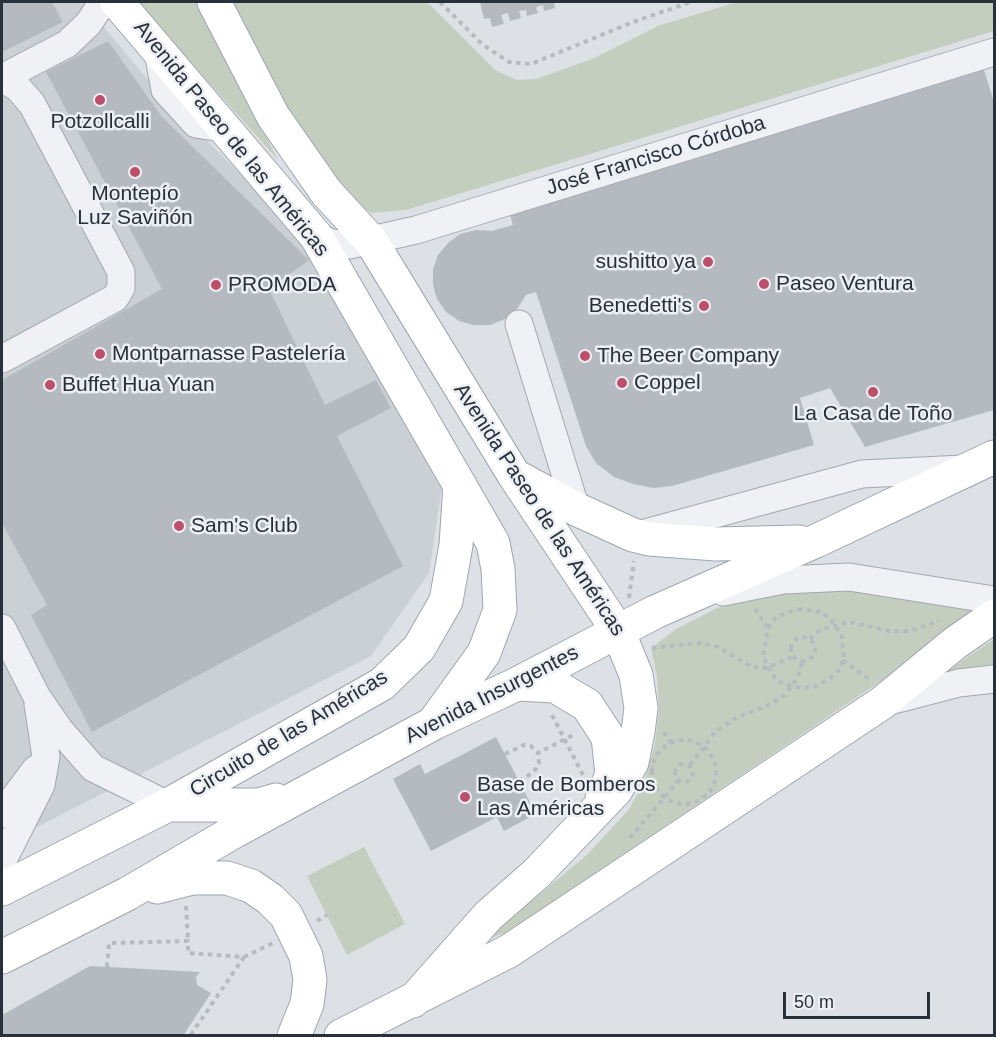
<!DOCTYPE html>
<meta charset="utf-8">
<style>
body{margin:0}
#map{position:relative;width:996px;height:1037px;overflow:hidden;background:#dde1e5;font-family:Helvetica,sans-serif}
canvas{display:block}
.frame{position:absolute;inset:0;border:3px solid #283039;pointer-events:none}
.scale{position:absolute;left:783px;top:992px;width:147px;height:27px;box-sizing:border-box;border:3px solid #283039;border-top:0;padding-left:8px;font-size:18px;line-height:21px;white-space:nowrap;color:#283039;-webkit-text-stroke:4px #eceff3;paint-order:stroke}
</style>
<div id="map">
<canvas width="996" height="1037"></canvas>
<div class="frame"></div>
<div class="scale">50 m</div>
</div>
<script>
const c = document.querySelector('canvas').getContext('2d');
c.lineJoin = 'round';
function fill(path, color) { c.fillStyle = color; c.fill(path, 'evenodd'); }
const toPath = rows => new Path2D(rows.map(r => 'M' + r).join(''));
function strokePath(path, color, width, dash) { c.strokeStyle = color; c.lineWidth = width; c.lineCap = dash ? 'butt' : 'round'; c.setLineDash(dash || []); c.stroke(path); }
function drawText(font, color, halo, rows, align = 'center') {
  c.font = font + ' Helvetica,sans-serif'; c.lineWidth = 5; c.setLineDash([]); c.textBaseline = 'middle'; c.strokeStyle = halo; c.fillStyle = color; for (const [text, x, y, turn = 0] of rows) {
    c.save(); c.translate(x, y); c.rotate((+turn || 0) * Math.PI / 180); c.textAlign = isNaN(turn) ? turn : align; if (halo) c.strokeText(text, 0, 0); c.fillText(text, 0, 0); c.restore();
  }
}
const built = toPath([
 [2,2,83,2,163,98,309,241,442,486,429,573,371,656,2,845]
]);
const green = toPath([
 [137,2,198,2,278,160],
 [229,2,427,2,495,70,517,80,536,79,592,59,658,26,737,2,994,2,994,31,406,210,372,213,351,202,279,110],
 [814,587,878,591,991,607,542,909,506,932,484,941,588,854,630,808,646,776,655,744,659,709,657,676,651,648,676,629,721,606,786,590],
 [994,639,994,666,943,674],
 [364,847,405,924,347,955,307,876]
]);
const building = toPath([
 [2,2,52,2,63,22,2,52],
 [480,2,554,2,555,8,544,11,543,5,536,7,538,13,527,16,526,10,519,11,521,18,510,21,508,13,501,15,504,24,492,27,490,18,484,19],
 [108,41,162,117,309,260,269,289,325,405,376,380,391,408,337,436,403,566,92,732,31,615,47,605,2,523,2,380,162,289,46,72],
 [984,70,994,102,994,410,865,447,830,388,800,398,814,445,672,486,653,488,633,484,614,477,596,463,586,446,536,292,526,295,517,309,505,319,490,325,473,325,459,321,446,312,437,299,433,285,433,269,438,255,448,243,460,234,476,230,492,231,513,225,510,215],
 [496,737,536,814,504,831,497,817,431,851,393,779,420,764,425,774],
 [90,966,200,972,196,977,197,985,211,993,183,1036,2,1036,2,1015]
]);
const path = toPath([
 [440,2,483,45,509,62,531,64,633,22,691,2],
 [629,598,634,561],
 [755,609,768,628],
 [798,609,822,612,835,624,842,638,844,657,840,669,829,679,817,686,802,688,783,684,775,678,763,657,768,628,776,617,798,609],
 '791 649a12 12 0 1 1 24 0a12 12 0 1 1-24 0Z',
 [810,639,820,630,850,622,889,631,910,631,939,621],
 [652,648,697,643,716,646,752,667,767,668,792,657],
 [843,660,866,677,873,677],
 [552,715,583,775],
 [664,732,672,744],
 '652 772a32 32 0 1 1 64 0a32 32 0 1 1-64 0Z',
 [505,754,524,745,531,746,538,753,575,734],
 '675 773a9 9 0 1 1 18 0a9 9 0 1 1-18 0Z',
 [690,765,715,732,737,717,765,707,785,695,798,677,802,662],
 [519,781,534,772,539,763,538,753],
 [630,838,679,780],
 [186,906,188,941],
 [317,921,327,915],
 [244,957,273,943],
 [107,967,109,943,188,941,188,953,244,957,190,1036]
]);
const minor = toPath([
 [157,47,165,90,196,124,227,129],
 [2,78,67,44,88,24,103,2],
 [316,236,331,243,349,245,416,230,994,52],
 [519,324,576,509],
 [2,359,115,298,121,288,121,272,32,104,18,88,2,78],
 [645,533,862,474,962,469],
 [723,592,783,580,849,577,994,600],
 [2,628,37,697,59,729,93,768,168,805],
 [886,702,959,683,994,679],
 [2,814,36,769],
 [2,862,41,785,46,757,38,704]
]);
const major = toPath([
 [117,2,316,236,493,543,498,569,500,610,484,653,435,721],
 [214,2,273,116,326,192,371,241,514,475,618,631,636,675,641,708,638,732,632,762,616,790,536,874,488,916,413,1001],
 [517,477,576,509,633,535,649,539,716,544,799,542],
 [517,684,555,686,587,705,608,737,612,774,602,799],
 [168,805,259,805,276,800],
 [157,887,192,878,227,878,251,886,270,899,286,915,306,956,310,980,307,1004,294,1036],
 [2,889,168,805,382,684,419,648,446,601,456,545,460,485],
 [2,957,127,894,235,831,434,723,517,684,655,612,816,541,994,457],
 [341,1036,509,951,882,703,955,643,994,616]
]);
const markers = [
 [100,100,6,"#bd4f6a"],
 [135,172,6,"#bd4f6a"],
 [708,262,6,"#bd4f6a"],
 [764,284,6,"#bd4f6a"],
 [216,285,6,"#bd4f6a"],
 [704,306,6,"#bd4f6a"],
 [100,354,6,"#bd4f6a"],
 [585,356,6,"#bd4f6a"],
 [622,383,6,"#bd4f6a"],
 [50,385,6,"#bd4f6a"],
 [873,392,6,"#bd4f6a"],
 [179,526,6,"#bd4f6a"],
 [465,797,6,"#bd4f6a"]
];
const poiNames = [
 ["Potzollcalli",100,122,"center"],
 ["Montepío",135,194,"center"],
 ["Luz Saviñón",135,218,"center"],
 ["sushitto ya",696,262,"right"],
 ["Paseo Ventura",776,284],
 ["PROMODA",228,285],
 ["Benedetti's",692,306,"right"],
 ["Montparnasse Pastelería",112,354],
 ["The Beer Company",597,356],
 ["Coppel",634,383],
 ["Buffet Hua Yuan",62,385],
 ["La Casa de Toño",873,414,"center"],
 ["Sam's Club",191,526],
 ["Base de Bomberos",477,785],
 ["Las Américas",477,809]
];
const streetNames = [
 ["Avenida Paseo de las Américas",231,139,51],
 ["José Francisco Córdoba",656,156,-17],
 ["Avenida Paseo de las Américas",539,510,57],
 ["Avenida Insurgentes",492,695,-27],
 ["Circuito de las Américas",289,734,-31]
];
fill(built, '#cbd0d5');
fill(green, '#c4cebf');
fill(building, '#b5bac1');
strokePath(minor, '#a3a8ae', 29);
strokePath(major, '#9ea6af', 35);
strokePath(path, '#b7bbc0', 4, [4.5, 4.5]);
strokePath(minor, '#eff1f4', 27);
strokePath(major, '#fff', 33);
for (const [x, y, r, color] of markers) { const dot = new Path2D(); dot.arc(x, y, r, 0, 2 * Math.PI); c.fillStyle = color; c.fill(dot); strokePath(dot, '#eceff3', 2); }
drawText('21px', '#283039', '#eceff3', poiNames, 'left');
drawText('21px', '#283039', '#eceff3', streetNames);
</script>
